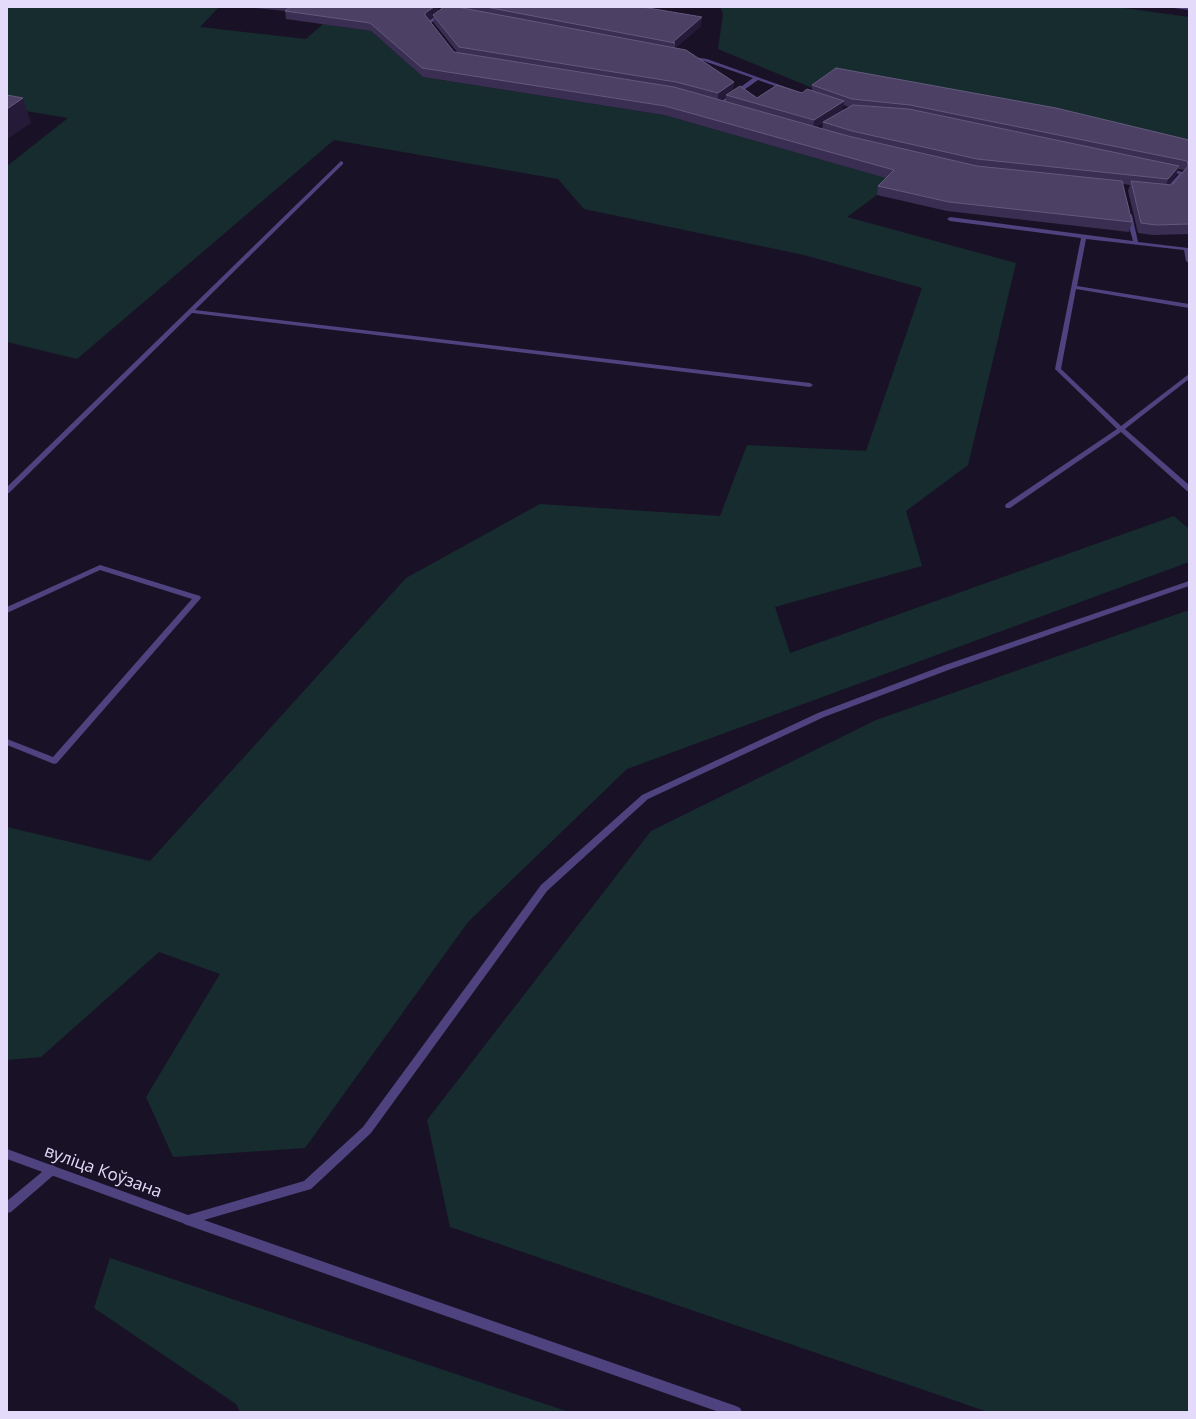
<!DOCTYPE html>
<meta charset="utf-8">
<style>
body{margin:0}
#map{position:relative;width:1196px;height:1419px;overflow:hidden;background:#191226;font-family:"Open Sans",sans-serif}
canvas{display:block}
.frame{position:absolute;inset:0;border:8px solid #e4dbfb;pointer-events:none}
</style>
<div id="map">
<canvas width="1196" height="1419"></canvas>
<div class="frame"></div>
</div>
<script>
const c = document.querySelector('canvas').getContext('2d');
c.lineJoin = 'round';
function fill(path, color) { c.fillStyle = color; c.fill(path, 'evenodd'); }
const toPath = rows => new Path2D(rows.map(r => 'M' + r).join(''));
function strokePath(path, color, width, dash) { c.strokeStyle = color; c.lineWidth = width; c.lineCap = dash ? 'butt' : 'round'; c.setLineDash(dash || []); c.stroke(path); }
function drawText(font, color, halo, rows, align = 'center') {
  c.font = font + ' "Open Sans",sans-serif'; c.lineWidth = 3; c.setLineDash([]); c.textBaseline = 'middle'; c.strokeStyle = halo; c.fillStyle = color; for (const [text, x, y, turn = 0] of rows) {
    c.save(); c.translate(x, y); c.rotate((+turn || 0) * Math.PI / 180); c.textAlign = isNaN(turn) ? turn : align; if (halo) c.strokeText(text, 0, 0); c.fillText(text, 0, 0); c.restore();
  }
}
const green = toPath([
 [7,7,219,7,200,27,306,39,323,24,371,31,423,77,664,115,892,179,877,195,847,217,1016,263,968,465,906,511,922,566,775,607,790,653,1174,516,1189,529,1189,562,627,769,468,922,305,1148,173,1157,146,1097,220,974,159,952,41,1057,7,1060,7,827,150,861,406,578,540,504,720,516,747,445,866,451,922,288,804,255,584,209,558,179,334,140,77,359,7,342,7,166,68,118,7,108],
 [720,7,1117,7,1189,17,1189,149,817,90,718,49,723,14],
 [1189,610,1189,1412,988,1412,450,1227,427,1120,651,831,876,720],
 [110,1258,569,1412,240,1412,236,1404,94,1308]
]);
const service = toPath([
 [449,7,454,7,431,23,436,30,432,31,427,23,427,22,449,7],
 [1172,7,1189,8,1189,10,1174,8,1172,7],
 [686,56,707,59,802,93,798,94,758,80,720,107,716,107,716,105,753,78,704,61,686,58,686,56],
 [341,161,343,162,343,164,195,310,810,383,813,385,810,387,192,313,9,493,7,493,7,487,341,161],
 [1167,167,1185,173,1175,185,1170,184,1179,174,1165,170,1164,169,1167,167],
 [1129,213,1132,215,1138,242,1188,248,1189,263,1186,261,1184,250,1086,239,1077,286,1189,304,1189,308,1076,289,1061,369,1121,426,1189,374,1189,379,1125,429,1189,485,1189,491,1187,491,1121,432,1010,508,1006,508,1005,506,1006,504,1117,429,1055,369,1081,238,950,221,947,219,950,217,1133,241,1126,215,1129,213],
 [100,565,200,596,201,598,57,763,54,764,7,745,7,739,53,757,192,599,100,570,7,613,7,607,100,565],
 [1189,581,1189,586,951,669,824,717,648,799,547,891,371,1133,311,1189,204,1220,736,1406,740,1408,742,1412,719,1412,184,1224,183,1220,184,1216,188,1215,304,1181,363,1127,541,885,642,795,818,713,945,665,1189,581],
 [52,1165,56,1167,57,1170,56,1173,11,1212,7,1213,7,1201,48,1167,52,1165]
]);
const minor = toPath([
 [7,1149,188,1215,192,1216,193,1220,192,1224,188,1225,7,1159,7,1149]
]);
const wall = toPath([
 [246,7,642,7,701,26,675,48,733,91,757,98,802,93,812,91,812,85,1189,140,1189,234,1153,235,1138,233,1128,191,1130,185,1123,184,1132,222,1129,232,947,211,877,195,878,186,886,178,664,115,423,77,371,31,286,19,285,11],
 [438,7,443,8,438,11],
 [434,16,434,23,457,52,454,52,429,20],
 [726,96,726,101,721,100],
 [843,105,849,107,843,110],
 [823,123,822,129,816,127],
 [1178,169,1184,170,1172,185,1168,185,1176,175]
]);
const shadedWall = toPath([
 [434,7,438,7,438,13,433,15,434,16,426,22,425,13],
 [702,17,701,26,675,48,675,43,673,42],
 [734,82,733,91,718,102,718,93],
 [23,98,31,123,7,139,7,109],
 [844,101,843,110,813,129,814,120],
 [1179,166,1176,175,1165,188,1168,179]
]);
const building = toPath([
 [290,7,434,7,425,13,425,15,454,52,674,87,848,136,977,166,1122,181,1132,222,949,202,878,186,894,170,665,106,422,68,370,23,285,11,290,7],
 [444,7,457,7,686,50,734,82,718,93,676,82,459,47,433,15,444,7],
 [486,7,642,7,702,17,673,42,675,43,486,7],
 [836,68,1056,108,1189,140,1189,224,1156,225,1141,223,1131,181,1172,185,1188,166,1187,161,910,105,852,99,812,85,836,68],
 [777,85,802,93,807,89,844,101,814,120,726,95,740,86,757,98,777,85],
 [7,95,23,98,7,109,7,95],
 [853,105,909,109,1179,166,1168,179,977,159,852,131,823,122,853,105]
]);
const nearStreetnames = [
 ["вуліца Коўзана",103,1172,20]
];
fill(green, '#162c2f');
fill(service, '#4e437f');
fill(minor, '#4e437f');
fill(wall, '#3a2e52');
fill(shadedWall, '#251b39');
fill(building, '#4c4164');
strokePath(building, '#64597c', 1);
drawText('17px', '#e4dbfb', '#191226', nearStreetnames);
</script>
